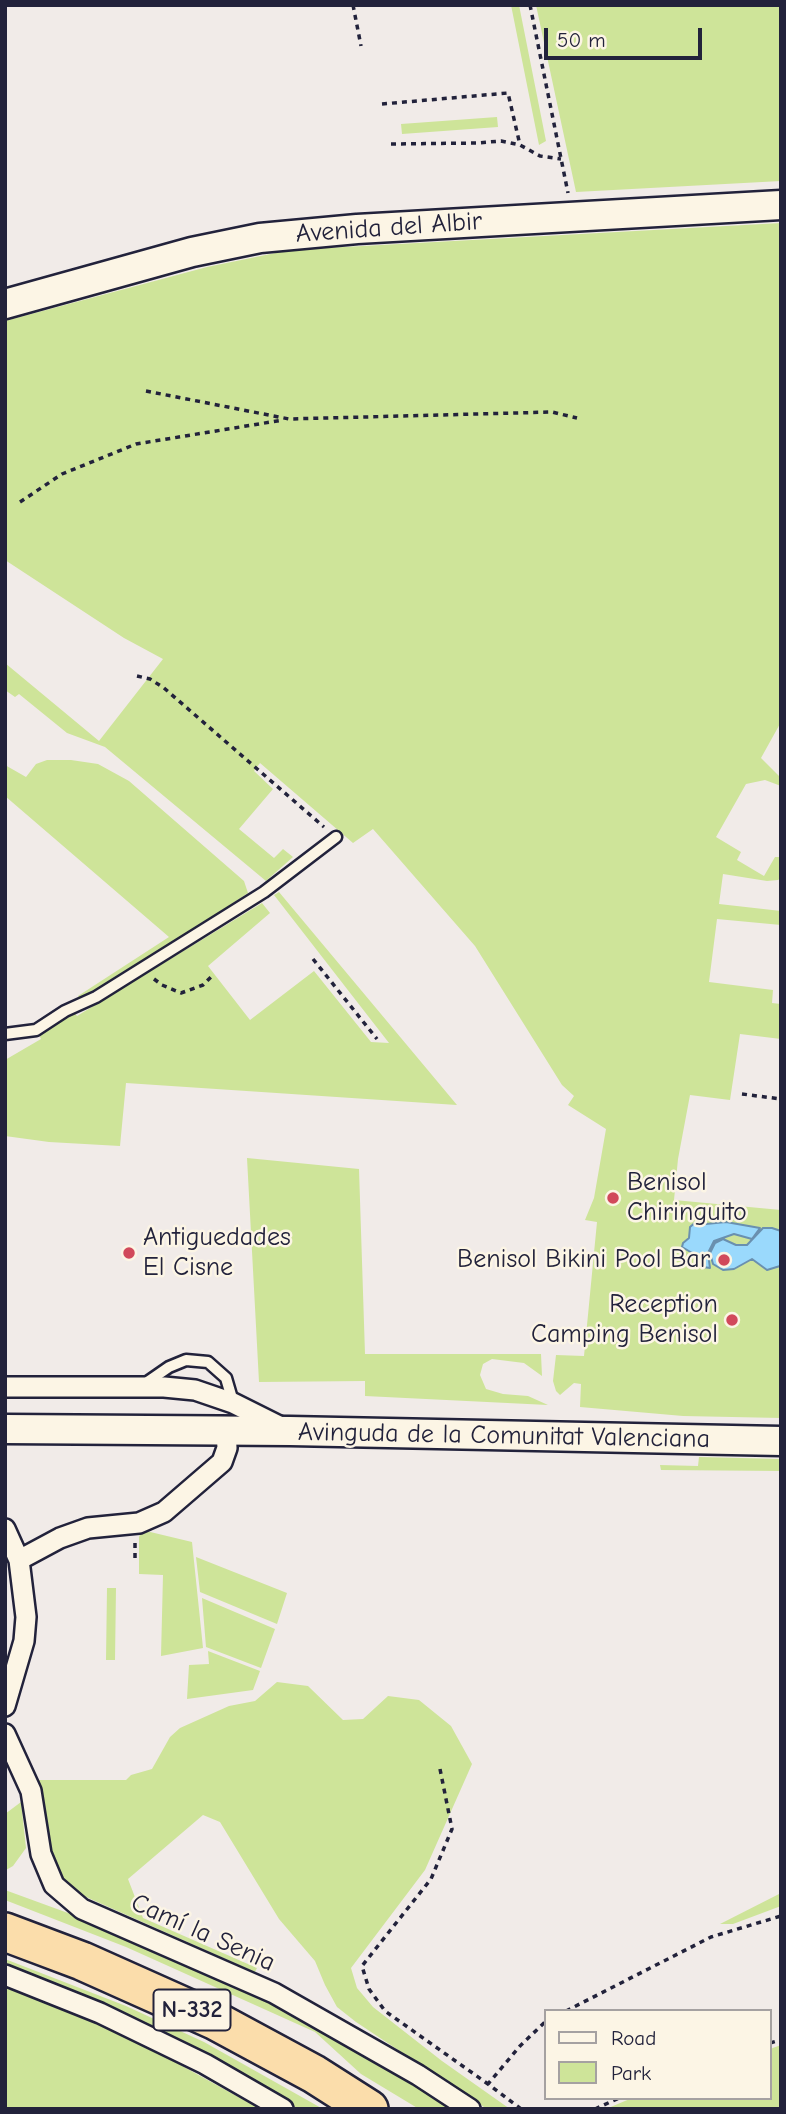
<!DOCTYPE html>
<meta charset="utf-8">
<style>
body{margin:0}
#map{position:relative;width:786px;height:2114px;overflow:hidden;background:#f1ebe8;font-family:"Comic Neue",sans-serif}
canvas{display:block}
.frame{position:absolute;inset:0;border:7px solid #22223b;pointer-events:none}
.legend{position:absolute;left:544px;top:2009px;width:228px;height:91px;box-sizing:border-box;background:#fcf5e5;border:2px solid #a5a1a1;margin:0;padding:9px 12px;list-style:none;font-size:21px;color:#22223b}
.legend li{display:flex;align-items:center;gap:14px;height:35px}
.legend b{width:35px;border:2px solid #a5a1a1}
.scale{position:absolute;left:544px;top:28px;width:158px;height:32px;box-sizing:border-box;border:4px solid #22223b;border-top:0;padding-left:9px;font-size:21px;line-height:24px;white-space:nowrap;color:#22223b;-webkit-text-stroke:5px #fcf5e5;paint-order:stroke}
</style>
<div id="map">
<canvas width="786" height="2114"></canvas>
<div class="frame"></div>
<ul class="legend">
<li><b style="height:9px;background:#fcf5e5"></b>Road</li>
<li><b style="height:19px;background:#cee499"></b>Park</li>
</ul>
<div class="scale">50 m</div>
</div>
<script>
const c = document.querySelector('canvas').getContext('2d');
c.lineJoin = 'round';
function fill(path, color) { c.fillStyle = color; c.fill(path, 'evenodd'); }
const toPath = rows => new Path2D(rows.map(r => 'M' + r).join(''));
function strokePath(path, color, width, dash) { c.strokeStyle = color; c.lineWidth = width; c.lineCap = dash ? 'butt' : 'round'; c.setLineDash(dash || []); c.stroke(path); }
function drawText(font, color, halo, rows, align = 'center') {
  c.font = font + ' "Comic Neue",sans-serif'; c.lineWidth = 5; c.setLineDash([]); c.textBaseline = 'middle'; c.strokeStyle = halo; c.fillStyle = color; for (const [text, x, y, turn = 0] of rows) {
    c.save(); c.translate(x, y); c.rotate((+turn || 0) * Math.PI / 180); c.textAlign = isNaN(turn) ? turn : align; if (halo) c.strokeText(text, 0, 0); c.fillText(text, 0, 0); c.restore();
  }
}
const green = toPath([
 [511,5,519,5,546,141,539,145],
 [536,5,781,5,781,181,576,192],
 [497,117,498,127,402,134,401,124],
 [781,223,781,722,761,758,781,778,781,786,765,780,746,784,716,837,741,852,737,860,764,876,775,857,781,857,781,878,778,880,767,881,723,874,719,904,781,911,781,925,717,919,709,982,773,990,772,1003,781,1004,781,1039,740,1034,730,1100,690,1095,678,1159,674,1200,781,1210,781,1418,683,1416,580,1407,581,1384,574,1383,560,1395,556,1391,553,1381,556,1355,584,1356,597,1222,585,1220,594,1198,606,1129,568,1105,574,1096,562,1085,475,946,373,829,353,843,260,763,254,771,273,789,239,829,274,858,283,849,293,857,266,881,105,747,67,733,19,694,15,697,5,690,5,663,99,741,163,659,124,638,5,560,5,321,207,267,290,250],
 [47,760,71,760,98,764,129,781,244,881,248,893,179,939,80,999,78,996,169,937,5,796,5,765,26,777,36,764],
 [279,892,457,1105,126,1083,120,1146,49,1142,5,1136,5,1060,41,1039,39,1035,75,1013,77,1016,262,903,270,913,208,966,250,1020,314,971,371,1042,389,1043,274,895],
 [247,1158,359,1169,365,1354,541,1354,542,1376,524,1363,492,1359,483,1364,480,1375,486,1389,503,1394,528,1396,548,1405,365,1396,365,1381,259,1382],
 [699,1457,781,1459,781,1471,661,1470,660,1465,698,1466],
 [142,1530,192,1542,203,1648,161,1656,163,1575,139,1574,139,1537],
 [196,1557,287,1593,277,1624,200,1592],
 [107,1588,116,1588,115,1660,106,1660],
 [202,1598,275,1629,261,1668,206,1647],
 [208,1651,260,1671,253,1690,187,1699,189,1665,209,1664],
 [277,1682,308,1686,343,1720,363,1719,388,1696,419,1700,451,1726,472,1764,425,1870,351,1968,357,1988,373,2007,442,2061,510,2109,487,2109,356,2022,337,2007,325,1985,315,1961,279,1919,220,1822,203,1815,128,1879,143,1918,257,1968,255,1972,68,1889,59,1879,47,1852,34,1780,126,1780,131,1775,152,1769,170,1737,180,1728,229,1706,255,1701],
 [21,1802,26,1848,13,1866,6,1870,5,1814],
 [5,1890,120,1932,256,1993,459,2109,419,2109,361,2074,315,2032,126,1947,5,1900],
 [781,1893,781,1906,733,1924,720,1924],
 [5,1959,126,2006,204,2042,323,2109,297,2109,237,2071,125,2014,5,1965],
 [5,1988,27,1993,78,2012,128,2036,260,2109,5,2109],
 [781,2045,781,2109,606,2109,632,2098,770,2098,770,2049]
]);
const water = toPath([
 [697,1221,706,1224,726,1222,760,1228,752,1239,734,1234,714,1241,708,1253,710,1268,703,1267,699,1257,682,1247,683,1243,689,1238,690,1227,697,1221],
 [763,1228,772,1228,781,1231,780,1266,767,1270,752,1259,734,1269,723,1270,713,1264,710,1253,715,1243,723,1239,736,1245,747,1245,763,1228]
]);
const path = toPath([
 [353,5,361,46],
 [530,5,568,193],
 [382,104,508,93,520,145],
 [391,144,477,143,501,141,520,145,540,156,561,159],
 [146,391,289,419,552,412,577,418],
 [20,502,62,474,136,444,283,420],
 [137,676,150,679,164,688,324,827],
 [780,936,781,936],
 [313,959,377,1039],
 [154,979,162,985,181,993,203,985,213,975],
 [742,1094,781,1099],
 [135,1543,135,1561],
 [440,1769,452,1829,431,1879,362,1966,369,1989,385,2011,488,2084],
 [566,2011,711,1937,781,1916],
 [770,2043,781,2040],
 [521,2109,488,2084,520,2046,546,2021],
 [595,2109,619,2098]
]);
const lane = toPath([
 [5,1034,36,1030,65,1011,96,997,264,892,336,837],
 [143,1385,169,1367,186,1360,208,1362,226,1378,233,1402]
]);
const street = toPath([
 [5,1387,164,1387,195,1390,233,1403,285,1429],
 [5,1529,19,1560,26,1617,24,1641,5,1706],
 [19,1560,60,1538,88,1528,139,1523,164,1512,222,1462,227,1448,226,1430],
 [5,1734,31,1791,41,1854,54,1885,82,1909,274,1993,418,2075,470,2109],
 [5,1975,100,2013,205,2064,283,2109]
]);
const secondary = toPath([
 [5,304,192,252,260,238,357,229,781,205],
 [5,1429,290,1431,781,1441]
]);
const highway = toPath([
 [5,1932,82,1961,214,2020,314,2074,369,2109]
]);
const markers = [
 [613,1198,7,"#d1495b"],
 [129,1253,7,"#d1495b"],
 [724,1260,7,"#d1495b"],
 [732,1320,7,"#d1495b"]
];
const shields = [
 [192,2010,77]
];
const shieldNames = [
 ["N-332",192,2010]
];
const streetNames = [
 ["Avenida del Albir",389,228,-4],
 ["Avinguda de la Comunitat Valenciana",504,1436,1],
 ["Camí la Senia",203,1933,24]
];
const poiNames = [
 ["Benisol",627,1183],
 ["Chiringuito",627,1213],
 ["Antiguedades",143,1238],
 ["El Cisne",143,1268],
 ["Benisol Bikini Pool Bar",710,1260,"right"],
 ["Reception",718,1305,"right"],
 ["Camping Benisol",718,1335,"right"]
];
fill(green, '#cee499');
fill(water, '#9ad9fc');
strokePath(water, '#6a90af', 2);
strokePath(lane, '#22223b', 15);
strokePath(street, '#22223b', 24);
strokePath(secondary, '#22223b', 33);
strokePath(highway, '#22223b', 42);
strokePath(path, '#22223b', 3.5, [5, 5]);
strokePath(lane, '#fcf5e5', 10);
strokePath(street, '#fcf5e5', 19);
strokePath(secondary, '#fcf5e5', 28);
strokePath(highway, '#fbddab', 37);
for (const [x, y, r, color] of markers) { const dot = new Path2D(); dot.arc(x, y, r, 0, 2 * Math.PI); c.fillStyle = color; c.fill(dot); strokePath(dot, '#fcf5e5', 2.5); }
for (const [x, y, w] of shields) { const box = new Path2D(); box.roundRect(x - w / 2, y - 20.5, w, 41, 5); c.fillStyle = '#fcf5e5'; c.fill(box); strokePath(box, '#22223b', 2); }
drawText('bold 24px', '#22223b', null, shieldNames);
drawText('26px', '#22223b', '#fcf5e5', streetNames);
drawText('26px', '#22223b', '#fcf5e5', poiNames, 'left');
</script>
